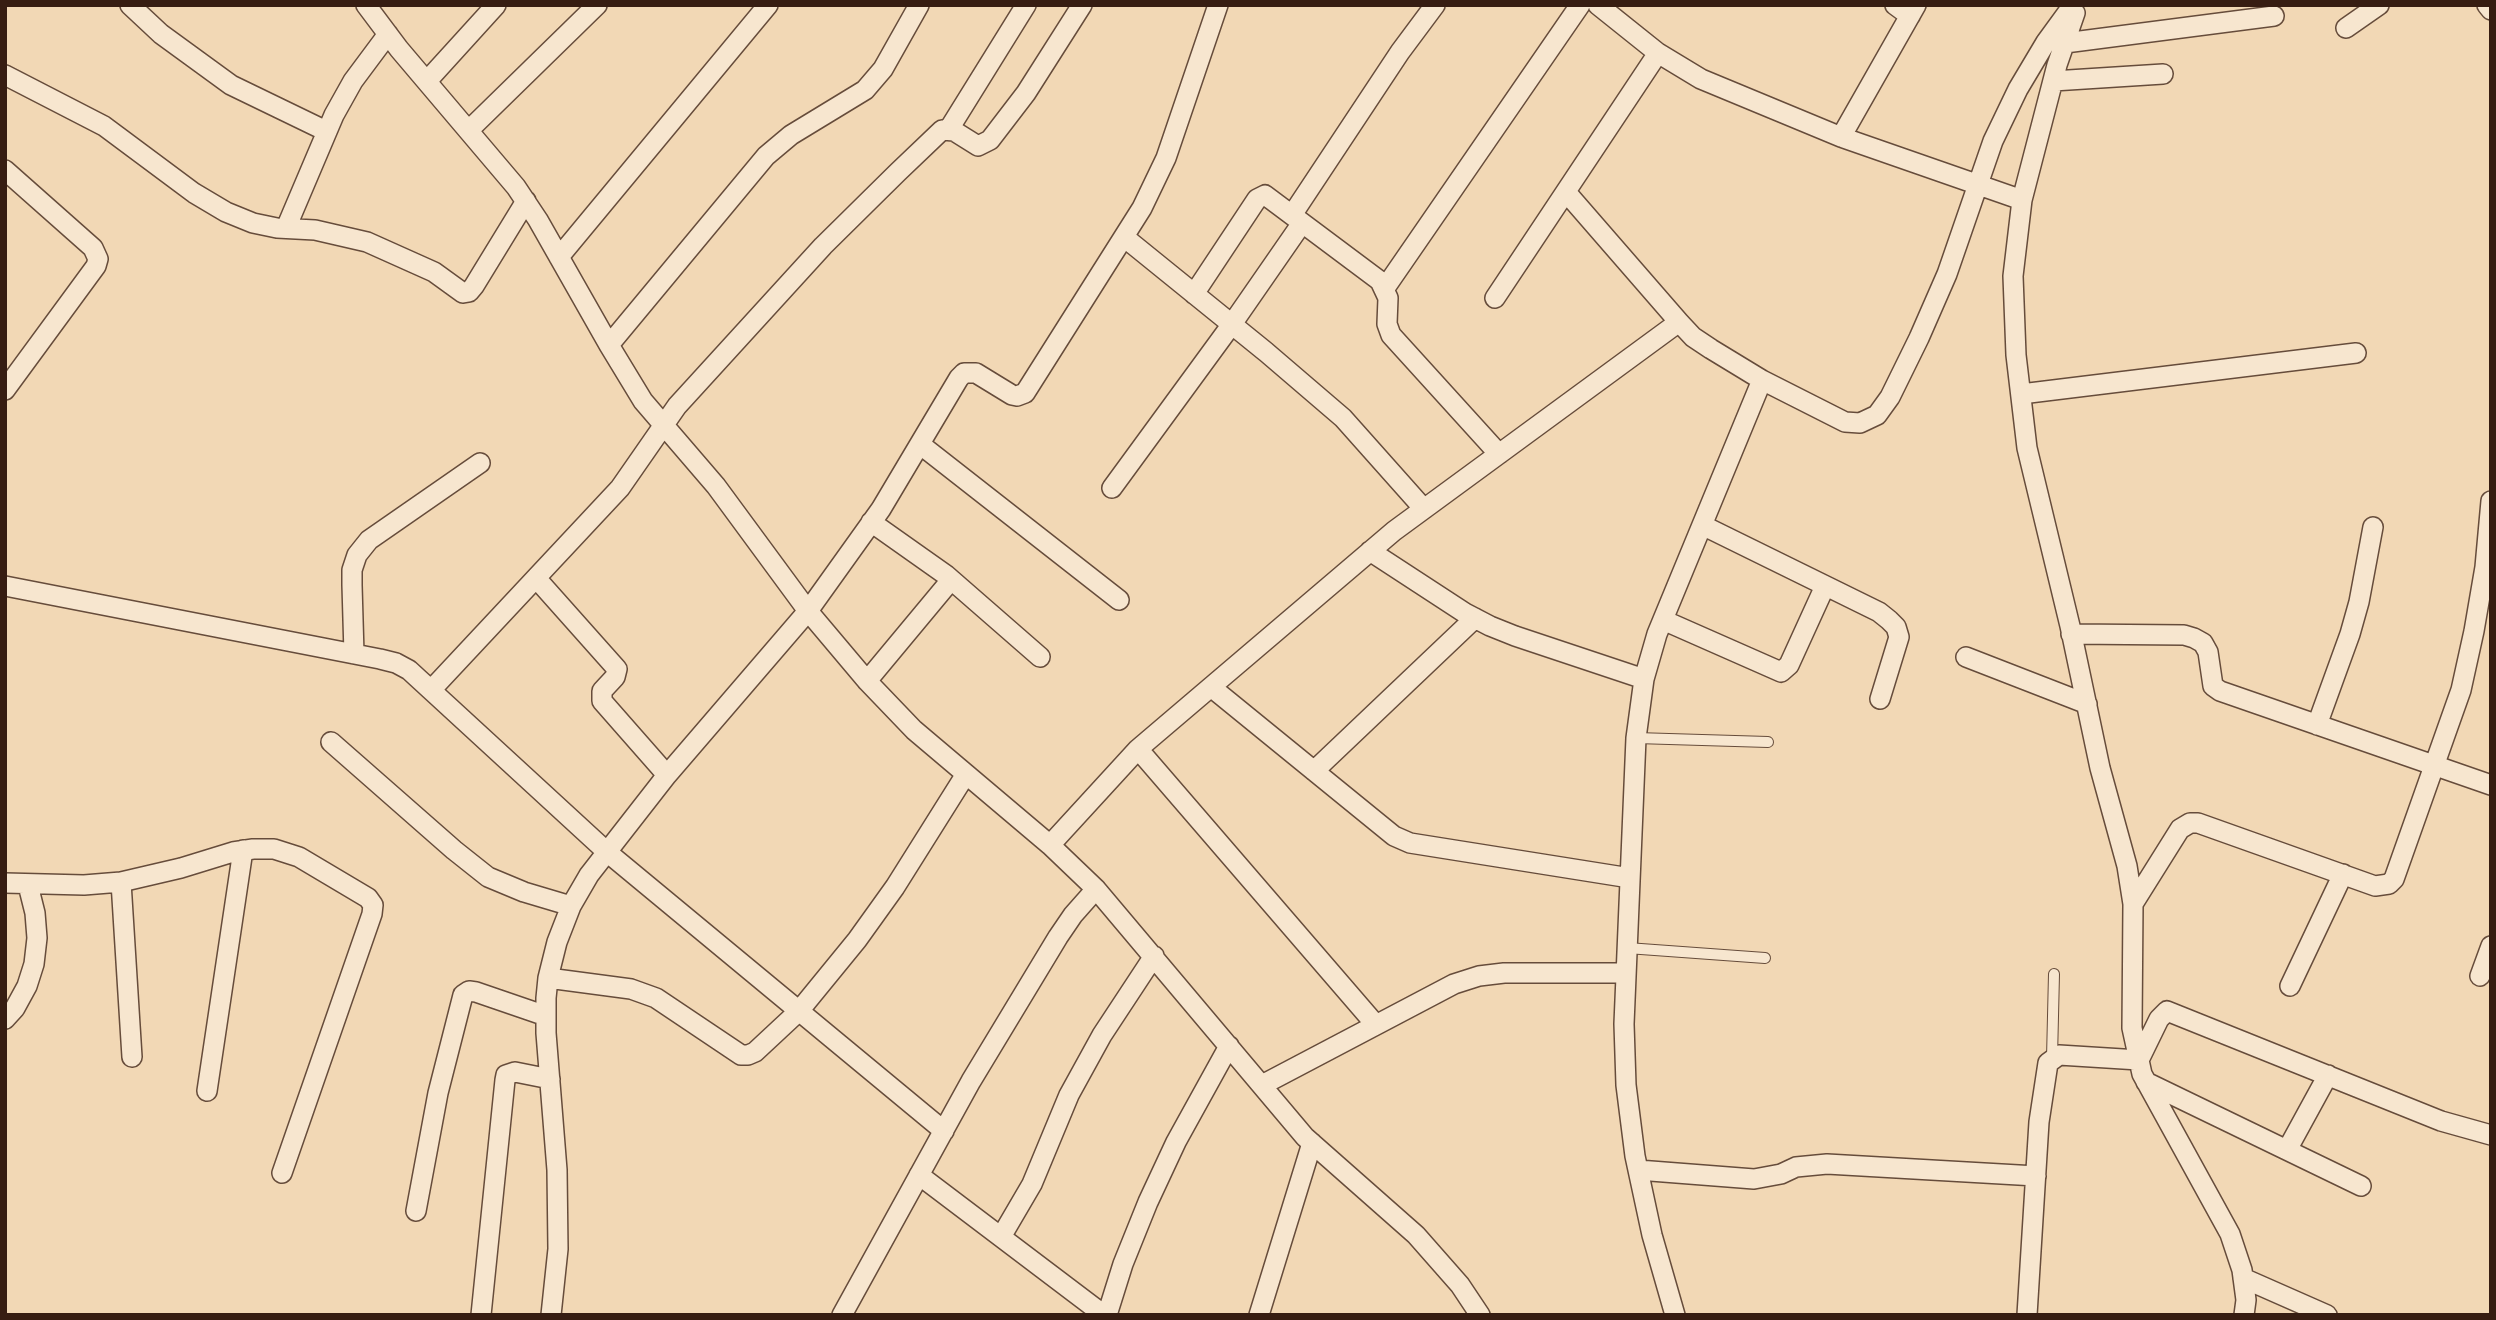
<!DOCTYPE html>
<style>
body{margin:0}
#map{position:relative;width:2496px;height:1320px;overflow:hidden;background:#f2d8b5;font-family:"EB Garamond",serif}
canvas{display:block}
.frame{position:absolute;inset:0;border:7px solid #371d12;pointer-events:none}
</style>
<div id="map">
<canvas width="2496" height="1320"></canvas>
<div class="frame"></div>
</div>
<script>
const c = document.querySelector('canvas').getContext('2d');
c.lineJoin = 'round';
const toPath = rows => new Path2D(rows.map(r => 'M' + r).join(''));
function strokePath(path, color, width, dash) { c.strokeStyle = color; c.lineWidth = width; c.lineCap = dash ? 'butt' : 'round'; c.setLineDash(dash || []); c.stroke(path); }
const lane = toPath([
 [1636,738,1768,742],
 [1627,948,1765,958],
 [2052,1058,2054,974]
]);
const street = toPath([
 [130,5,161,34,231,85,326,131],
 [366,5,399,49,516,187,538,220,609,345,643,401,716,486,808,611,867,681,914,730,1050,845,1096,889,1305,1137,1416,1235,1460,1285,1480,1315],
 [1598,5,1658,53,1701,79,1841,137,2022,200],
 [1895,5,1910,16],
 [2487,5,2491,10],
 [2075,13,2057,65,2022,200,2013,276,2016,355,2027,448,2070,626,2100,768,2127,866,2133,904,2132,1028,2142,1074,2230,1234,2242,1270,2246,1300,2244,1315],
 [2346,28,2379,5],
 [2065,43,2274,16],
 [5,75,104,126,194,193,226,212,253,223,277,228,315,230,367,242,434,272,463,293,469,292,474,286,526,201],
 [427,81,496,5],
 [2053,81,2163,74],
 [949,129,1026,5],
 [469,130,597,5],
 [1841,137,1916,5],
 [5,170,93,248,98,259,96,266,5,390],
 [1566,192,1679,322],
 [1292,215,1400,52,1435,5],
 [286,228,334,115,353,81,388,34],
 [1124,237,1266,352,1343,418,1424,509],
 [559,257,768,5],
 [1385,288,1580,5],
 [1194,294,1257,199,1265,195,1380,281,1388,298,1387,324,1391,335,1499,454],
 [1495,298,1658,53],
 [609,345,766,156,791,135,865,90,883,69,919,5],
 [2021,394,2356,353],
 [921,445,1119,600],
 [1112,488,1232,324,1302,223],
 [871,522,946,575,1040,657],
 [1702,525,1879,612,1889,620,1896,627,1899,637,1880,699],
 [1370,551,1465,613,1490,626,1515,636,1644,679],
 [536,578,617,669,615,677,602,691,602,701,667,775],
 [5,586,380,659,396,663,409,670,607,852,944,1131],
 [1663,620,1781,672,1789,665,1825,586],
 [2071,634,2184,635,2194,638,2203,643,2208,652,2213,686,2220,691,2491,785],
 [354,654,352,585,352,570,357,555,369,540,480,463],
 [1966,657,2087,704],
 [867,681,951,580],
 [1211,687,1394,836,1410,843,1630,878],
 [432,689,620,488,677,406,823,246,898,172,942,130,954,131,978,146,990,140,1026,93,1082,5],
 [2317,725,2350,634,2359,602,2373,527],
 [331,742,454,850,488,877,524,892,571,906],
 [1138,749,1376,1025],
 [1314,771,1475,618],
 [1050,845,1138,749,1394,531,1679,322,1693,337,1711,349,1762,380,1845,422,1860,423,1877,415,1890,397,1919,338,1947,274,1993,141,2018,89,2046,42,2073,5],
 [121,882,132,1057],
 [5,883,84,885,121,882,181,868,233,852,253,849,274,849,299,857,368,898,373,905,372,914,282,1173],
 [2133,904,2180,829,2190,823,2198,823,2375,886,2389,884,2394,879,2461,690,2474,631,2485,567,2491,501],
 [2480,976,2491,946],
 [548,978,631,989,656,998,741,1055,748,1055,755,1052,799,1011,857,940,895,887,966,774],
 [2290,986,2343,874],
 [5,1019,15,1008,27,986,34,964,37,938,35,913,28,885],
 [2146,1082,2361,1186],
 [1262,1085,1454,984,1479,976,1504,973,1626,973],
 [207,1091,243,850],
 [2287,1150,2328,1075],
 [1638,1170,1754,1179,1781,1174,1796,1167,1827,1164,2036,1176],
 [919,1175,1104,1315],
 [416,1211,438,1093,463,995,469,991,476,992,546,1016],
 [1001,1237,1032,1184,1069,1095,1102,1035,1154,956],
 [2243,1278,2327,1315],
 [481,1315,505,1080,506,1075,515,1072,550,1079],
 [551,1315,558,1249,557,1170,546,1033,546,998,548,978,557,942,571,906,589,875,667,775,808,611,881,509,959,378,964,373,976,373,1012,395,1017,396,1025,393,1142,208,1166,158,1218,5],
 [842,1315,971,1081,1058,937,1073,915,1096,889],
 [1107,1315,1123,1264,1148,1202,1176,1142,1229,1046],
 [1259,1315,1312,1143],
 [1675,1315,1652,1235,1635,1156,1626,1085,1624,1024,1636,738,1644,679,1657,634,1762,380],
 [2027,1315,2039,1122,2048,1063,2059,1055,2139,1060,2159,1019,2167,1011,2441,1121,2491,1135]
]);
strokePath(lane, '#664c3b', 12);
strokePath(street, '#664c3b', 22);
strokePath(lane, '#f7e6cf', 10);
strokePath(street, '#f7e6cf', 19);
</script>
